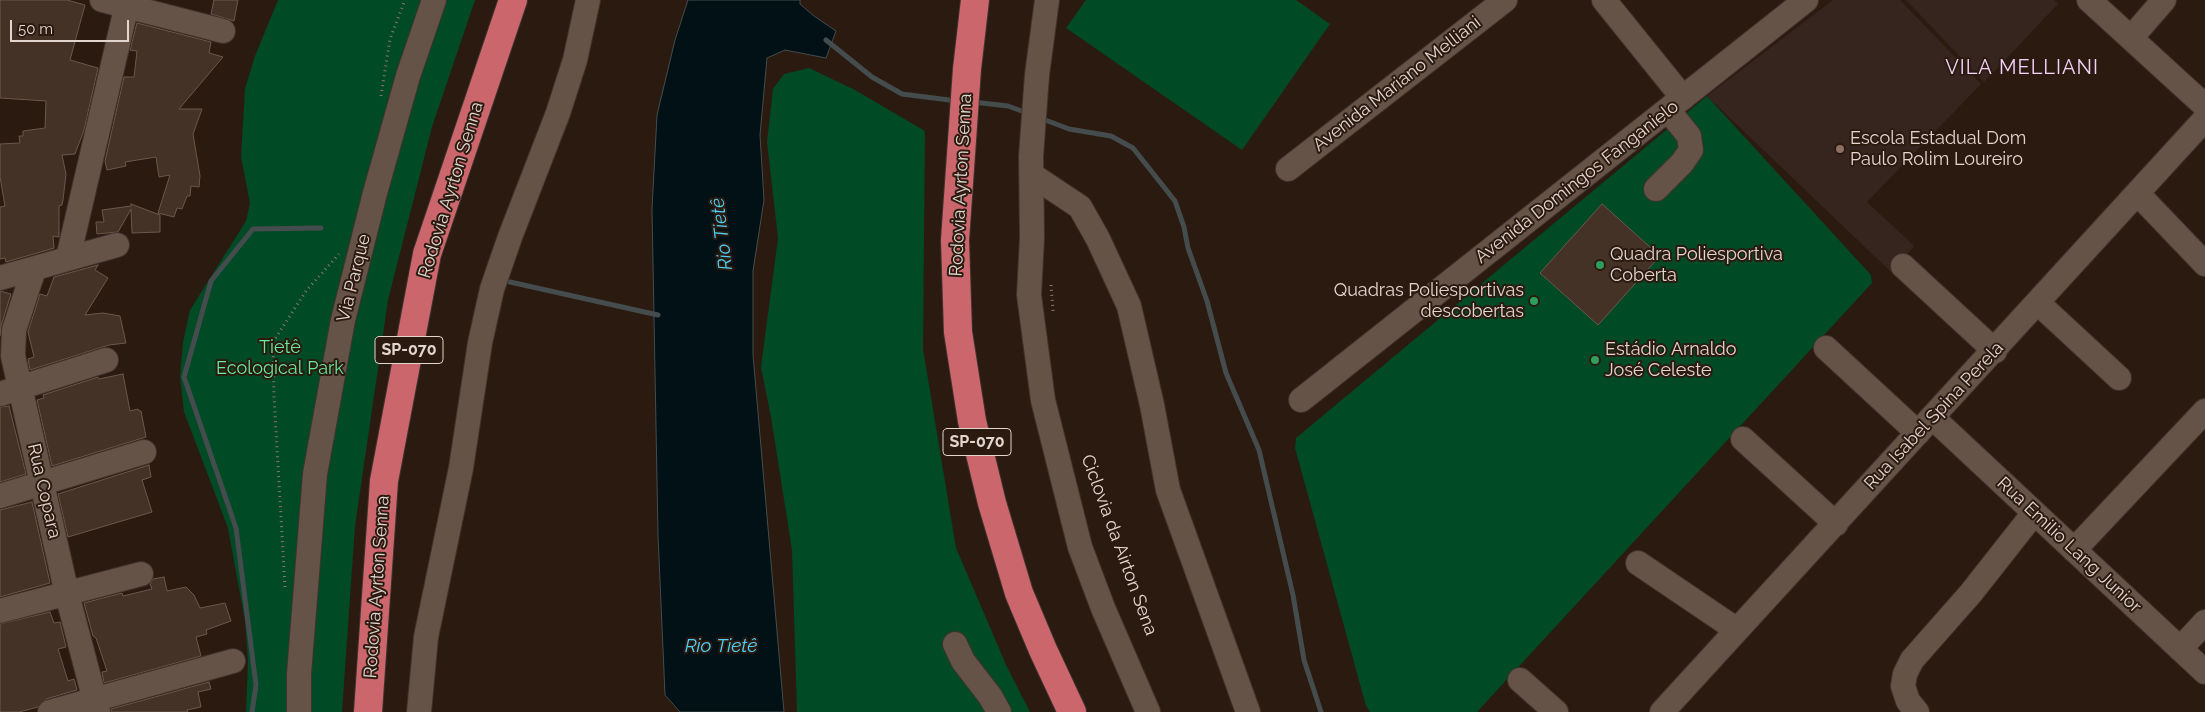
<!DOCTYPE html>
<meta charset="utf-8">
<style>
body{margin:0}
#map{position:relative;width:2205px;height:712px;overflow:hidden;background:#2b1a10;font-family:Raleway,sans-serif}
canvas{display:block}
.scale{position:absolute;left:10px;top:20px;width:119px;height:22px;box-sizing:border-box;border:2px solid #e1d5ce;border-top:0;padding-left:6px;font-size:15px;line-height:18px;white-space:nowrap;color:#e1d5ce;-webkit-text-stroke:4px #2b1a10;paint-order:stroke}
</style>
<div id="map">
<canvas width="2205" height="712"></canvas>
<div class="scale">50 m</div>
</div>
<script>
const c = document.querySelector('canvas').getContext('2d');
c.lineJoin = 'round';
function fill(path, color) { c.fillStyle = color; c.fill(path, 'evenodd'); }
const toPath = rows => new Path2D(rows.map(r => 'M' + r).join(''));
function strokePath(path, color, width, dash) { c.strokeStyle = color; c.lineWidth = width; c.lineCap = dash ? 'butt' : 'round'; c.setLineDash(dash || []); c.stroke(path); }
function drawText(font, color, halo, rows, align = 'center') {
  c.font = font + ' Raleway,sans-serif'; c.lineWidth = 4; c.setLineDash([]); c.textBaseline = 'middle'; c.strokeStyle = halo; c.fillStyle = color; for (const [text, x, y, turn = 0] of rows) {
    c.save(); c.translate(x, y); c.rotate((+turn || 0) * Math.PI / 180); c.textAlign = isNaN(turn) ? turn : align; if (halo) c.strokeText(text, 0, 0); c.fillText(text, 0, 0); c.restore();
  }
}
const education = toPath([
 [1833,0,1900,0,1981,84,1867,202,1914,246,1892,273,1707,96],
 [1906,0,2054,0,2058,4,1984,82]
]);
const green = toPath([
 [278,0,475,0,432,127,388,300,355,526,342,712,246,712,248,661,245,621,228,528,184,412,180,377,183,342,190,310,246,221,250,203,241,157,245,89,255,56],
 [1086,0,1296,0,1330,24,1242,150,1066,28],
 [809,68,855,90,925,131,923,349,956,548,1007,667,1030,712,797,712,792,550,771,417,761,367,778,238,767,142,773,89,784,74],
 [1707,96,1871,275,1872,283,1477,712,1370,712,1366,706,1295,448,1296,438]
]);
const water = toPath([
 [688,0,800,0,800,4,814,16,836,31,826,58,785,50,767,58,760,135,764,200,753,271,753,355,784,712,680,712,665,695,658,535,652,209,657,115,675,40,688,0]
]);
const stream = toPath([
 [826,40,872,77,902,94,957,101],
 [973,102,1008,106,1027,113],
 [1040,118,1069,129,1111,136,1133,148,1175,201,1184,227,1188,248,1207,301,1226,373,1259,450,1293,595,1304,660,1321,712],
 [510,282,658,315],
 [252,712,256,685,236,528,184,377,211,281,253,229,321,228]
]);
const building = toPath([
 [0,0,67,0,85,5,70,60,98,68,84,130,75,154,62,155,66,174,63,200,62,205,59,206,59,237,53,236,54,248,51,249,6,262,5,258,0,259,0,207,5,206,0,177,0,144,20,143,19,136,23,136,23,131,45,128,46,101,0,98,0,0],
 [214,0,238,0,234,21,211,14,214,0],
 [137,23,211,42,209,53,223,57,179,109,202,109,193,134,200,176,199,187,191,186,190,196,187,196,182,209,177,208,174,217,158,213,170,175,159,177,156,157,125,162,126,166,107,170,105,161,124,77,134,77,137,51,130,50,137,23],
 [131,204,160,215,160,232,132,233,131,209,118,232,97,234,96,222,104,222,102,210,131,206,131,204],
 [1602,204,1660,256,1598,325,1540,273,1602,204],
 [98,265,95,270,108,278,85,315,103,313,120,316,126,343,109,345,30,370,28,359,34,357,28,332,40,294,47,296,54,277,98,265],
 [0,291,11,294,1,326,0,336,0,291],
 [123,374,130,411,138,409,139,411,141,411,146,437,52,466,37,400,44,398,43,395,98,377,99,379,123,374],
 [9,406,26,474,0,482,0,407,9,406],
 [149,465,151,477,142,480,152,512,68,537,58,494,149,465],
 [32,502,50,583,0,597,0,510,32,502],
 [164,577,167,591,186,587,194,595,200,608,225,603,231,621,206,630,207,634,196,637,201,656,104,683,102,672,107,671,96,638,93,636,84,603,122,593,123,596,152,589,150,584,153,579,164,577],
 [50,612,54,623,60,622,66,647,58,649,68,681,74,679,77,690,46,699,38,707,19,712,0,712,0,624,50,612],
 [209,682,211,689,198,692,201,707,187,710,188,712,111,712,111,709,209,682]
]);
const path = toPath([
 [381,96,390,39,405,0],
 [1051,285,1053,311],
 [285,587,274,396,273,342,306,291,339,254]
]);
const minor = toPath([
 [102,0,223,31],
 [1047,0,1037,75,1031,156,1032,238,1029,295,1043,400,1080,547,1103,608,1148,712],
 [1604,0,1683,98],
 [2089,0,2205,106],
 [2131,38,2164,0],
 [1288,169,1505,0],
 [1032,175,1080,207,1098,239,1129,306,1152,405,1168,490,1248,712],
 [1656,189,1682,163,1691,150,1689,136,1668,110],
 [2138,194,2205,264],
 [68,258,128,0],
 [1903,266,1995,351],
 [34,269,14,330,13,356,67,594,98,712],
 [0,278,117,245],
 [2038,303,2119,378],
 [1826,348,1918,433],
 [0,394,106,360],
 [1301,400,1806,0],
 [1933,418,2205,672],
 [1743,439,1836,524],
 [0,496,144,452],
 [2074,550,2205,411],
 [1638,563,1737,630],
 [0,611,141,574],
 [955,644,963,661,990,696,999,712],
 [2180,649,2205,622],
 [1520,680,1556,712],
 [50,712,233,661],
 [299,712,299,674,315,474,343,320,375,193,408,76,434,0],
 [419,712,426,637,461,468,480,343,492,289,510,237,558,113,575,60,588,0],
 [1662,712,2205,119],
 [1917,712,1908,701,1903,686,1905,674,1912,660,1971,593,2034,513]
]);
const highway = toPath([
 [975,0,967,69,955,240,958,332,972,421,992,503,1019,593,1043,650,1072,712],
 [368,712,384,481,427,254,513,0]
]);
const markers = [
 [1840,149,5,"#8d6e63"],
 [1600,265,5,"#2e9e5b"],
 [1534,301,5,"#2e9e5b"],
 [1595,360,5,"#2e9e5b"]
];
const shields = [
 [409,350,68],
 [977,442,68]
];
const shieldNames = [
 ["SP-070",409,350],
 ["SP-070",977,442]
];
const streetNames = [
 ["Avenida Mariano Melliani",1397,84,-38],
 ["Avenida Domingos Fanganielo",1577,182,-38],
 ["Rodovia Ayrton Senna",961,185,-87],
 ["Rodovia Ayrton Senna",451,190,-73],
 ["Via Parque",354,278,-76],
 ["Rua Isabel Spina Perela",1934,416,-47],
 ["Rua Copara",44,491,77],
 ["Ciclovia da Airton Sena",1119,545,70],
 ["Rua Emilio Lang Junior",2069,545,43],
 ["Rodovia Ayrton Senna",377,587,-86]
];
const poiNames = [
 ["Escola Estadual Dom",1850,139],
 ["Paulo Rolim Loureiro",1850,160],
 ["Quadra Poliesportiva",1610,255],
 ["Coberta",1610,276],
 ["Quadras Poliesportivas",1524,291,"right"],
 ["descobertas",1524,312,"right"],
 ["Estádio Arnaldo",1605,350],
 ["José Celeste",1605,371]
];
const parkNames = [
 ["Tietê",280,348],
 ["Ecological Park",280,369]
];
const waterNames = [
 ["Rio Tietê",722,234,-97],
 ["Rio Tietê",721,646]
];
const quarterNames = [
 ["VILA MELLIANI",2022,68]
];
fill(education, '#36251f');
fill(green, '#004a26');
fill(water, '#021116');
strokePath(water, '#454c4d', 1);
strokePath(stream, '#454c4d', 5);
fill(building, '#443227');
strokePath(building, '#6b584c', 1);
strokePath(minor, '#40332e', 26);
strokePath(highway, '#40332e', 30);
strokePath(path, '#877870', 3, [1, 4]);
strokePath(minor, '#665347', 24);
strokePath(highway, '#cb666c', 28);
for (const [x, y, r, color] of markers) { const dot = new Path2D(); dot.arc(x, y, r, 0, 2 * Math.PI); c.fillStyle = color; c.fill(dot); strokePath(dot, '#2b1a10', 2); }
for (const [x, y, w] of shields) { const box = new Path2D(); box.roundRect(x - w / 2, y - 13.5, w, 27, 4); c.fillStyle = '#2b1a10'; c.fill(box); strokePath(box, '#e1d5ce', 1); }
drawText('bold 16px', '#e1d5ce', null, shieldNames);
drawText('18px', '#e1d5ce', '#2b1a10', streetNames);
drawText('18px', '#e1d5ce', '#2b1a10', poiNames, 'left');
drawText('18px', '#67e89a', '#2b1a10', parkNames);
drawText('italic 19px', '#4ad1f8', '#2b1a10', waterNames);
c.letterSpacing = '1px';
drawText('20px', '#f2d2f7', '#2b1a10', quarterNames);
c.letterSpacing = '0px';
</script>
